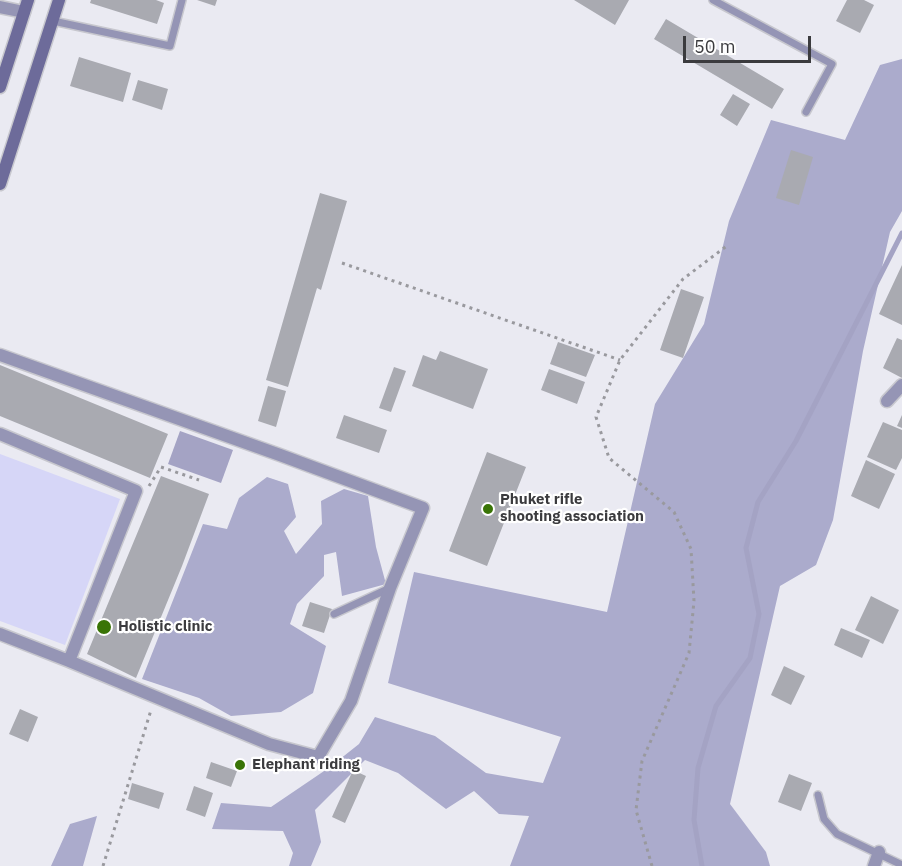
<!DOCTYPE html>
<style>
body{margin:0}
#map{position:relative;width:902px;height:866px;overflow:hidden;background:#eaeaf2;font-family:"IBM Plex Sans",sans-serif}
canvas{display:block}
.scale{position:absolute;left:683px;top:36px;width:128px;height:27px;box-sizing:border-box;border:3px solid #3b3b3e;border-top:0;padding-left:8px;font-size:18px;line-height:21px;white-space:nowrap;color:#3b3b3e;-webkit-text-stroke:4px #fff;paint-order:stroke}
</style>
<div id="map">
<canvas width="902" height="866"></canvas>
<div class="scale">50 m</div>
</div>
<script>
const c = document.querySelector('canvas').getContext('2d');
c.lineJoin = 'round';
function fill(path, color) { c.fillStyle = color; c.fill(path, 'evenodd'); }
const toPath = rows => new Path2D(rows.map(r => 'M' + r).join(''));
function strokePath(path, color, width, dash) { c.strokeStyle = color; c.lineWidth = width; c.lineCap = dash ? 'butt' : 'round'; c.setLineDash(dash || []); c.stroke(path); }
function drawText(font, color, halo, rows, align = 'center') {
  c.font = font + ' "IBM Plex Sans",sans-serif'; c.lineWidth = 4.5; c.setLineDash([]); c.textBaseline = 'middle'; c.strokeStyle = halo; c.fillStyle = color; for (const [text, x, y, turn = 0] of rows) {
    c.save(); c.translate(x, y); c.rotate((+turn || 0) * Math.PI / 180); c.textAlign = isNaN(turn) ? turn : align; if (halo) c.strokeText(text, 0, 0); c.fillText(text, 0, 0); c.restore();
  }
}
const green = toPath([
 [0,454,120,499,65,645,0,621]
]);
const forest = toPath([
 [902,59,902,211,890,232,863,351,833,520,816,565,780,586,730,804,766,852,770,866,510,866,529,816,499,814,474,791,446,809,398,773,365,760,315,810,321,842,311,866,289,866,293,853,283,831,212,829,221,803,271,807,330,767,359,744,375,717,435,736,486,773,543,783,561,737,388,683,414,572,607,612,655,404,704,324,729,221,771,120,845,140,880,65],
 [267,477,288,484,296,517,284,531,296,554,322,524,321,501,344,489,368,496,376,547,386,584,342,596,336,552,324,555,324,576,297,604,290,624,326,646,313,693,281,712,231,716,199,698,142,679,203,524,227,529,239,498],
 [97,816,83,866,51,866,70,824]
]);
const water = toPath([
 [180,431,233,450,221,483,168,464]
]);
const stream = toPath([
 [702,866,694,820,698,768,716,706,750,658,759,614,746,548,758,502,796,441,902,233]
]);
const building = toPath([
 [91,0,156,0,164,3,157,24,90,3],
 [197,0,217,0,215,6],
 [574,0,629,0,615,25],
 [847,0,864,0,874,5,860,33,836,21],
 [666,19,784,89,772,109,654,39],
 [79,57,131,73,123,102,70,86],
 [138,80,168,89,162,110,132,100],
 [733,94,750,104,737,126,720,115],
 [791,150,813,157,799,205,776,198],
 [320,193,347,201,321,290,317,288,288,387,266,380],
 [902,265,902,325,879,314],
 [681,289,704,297,683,358,660,350],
 [897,338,902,340,902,378,883,368],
 [558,342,595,355,586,377,550,364],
 [440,351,488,369,473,409,412,386,423,355,436,360],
 [0,365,168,434,150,478,0,416],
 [394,367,406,371,391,412,379,408],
 [549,369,585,382,577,404,541,390],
 [268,386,286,391,276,427,258,421],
 [344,415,387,430,379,453,336,438],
 [902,415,902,428,897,426],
 [883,422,902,430,902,458,896,470,867,457],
 [487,452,526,467,487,566,449,551],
 [866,460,895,474,879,509,851,496],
 [161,476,209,494,182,566,136,678,87,654],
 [871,596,899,610,883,644,855,630],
 [310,602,332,609,324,633,302,626],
 [841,628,870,640,862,658,834,645],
 [784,666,805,676,791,705,771,695],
 [20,709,38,717,28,742,9,734],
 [211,762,237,771,231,787,206,778],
 [353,770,366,776,345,823,332,817],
 [789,774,812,783,801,811,778,802],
 [132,783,164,793,159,809,128,799],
 [194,786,213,793,205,817,186,810]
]);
const path = toPath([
 [342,263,620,360],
 [149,486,161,467,199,480],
 [103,866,151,710],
 [652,866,636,810,642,761,689,653,694,601,691,549,674,512,609,458,596,417,620,360,683,279,728,245]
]);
const service = toPath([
 [713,0,832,64,806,112],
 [53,21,170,46,182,0],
 [334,614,390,588],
 [818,795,824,819,837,834,902,865]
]);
const minor = toPath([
 [0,7,24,12],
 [0,355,280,455,423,508,390,588,351,701,318,757,269,744,69,661,136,491,0,434],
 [887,401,902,385],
 [0,634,69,661],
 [874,866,879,852]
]);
const secondary = toPath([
 [0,87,28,0],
 [0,184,59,0]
]);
const markers = [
 [488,509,6,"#397406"],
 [104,627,8,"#397406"],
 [240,765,6,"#397406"]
];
const poiNames = [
 ["Phuket rifle",500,500],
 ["shooting association",500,517],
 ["Holistic clinic",118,627],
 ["Elephant riding",252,765]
];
fill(green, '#d6d6f7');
fill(forest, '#ababcc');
fill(water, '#a4a3c4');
strokePath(stream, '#a4a3c4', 5);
fill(building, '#a9aab1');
strokePath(service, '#c7c7ce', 10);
strokePath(minor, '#c7c7ce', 15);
strokePath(secondary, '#c7c7ce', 15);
strokePath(path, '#99999e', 3, [3, 4.5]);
strokePath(service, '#9595b5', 7);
strokePath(minor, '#9595b5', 12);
strokePath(secondary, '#6d6b9a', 12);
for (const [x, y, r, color] of markers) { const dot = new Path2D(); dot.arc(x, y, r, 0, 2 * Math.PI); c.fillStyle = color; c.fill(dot); strokePath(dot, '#fff', 2); }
drawText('bold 15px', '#3b3b3e', '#fff', poiNames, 'left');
</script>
